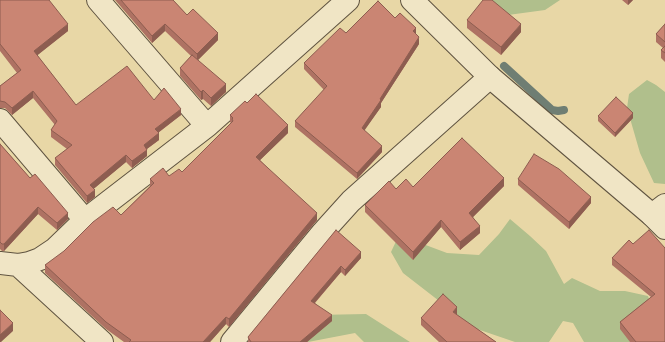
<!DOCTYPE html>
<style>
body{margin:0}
canvas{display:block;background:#e8d7a6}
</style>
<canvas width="665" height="342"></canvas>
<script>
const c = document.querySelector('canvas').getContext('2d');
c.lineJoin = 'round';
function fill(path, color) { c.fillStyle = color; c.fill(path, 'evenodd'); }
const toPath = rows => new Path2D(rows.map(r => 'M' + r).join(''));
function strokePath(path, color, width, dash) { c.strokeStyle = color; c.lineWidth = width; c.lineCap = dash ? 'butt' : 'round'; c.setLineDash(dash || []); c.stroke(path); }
const green = toPath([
 [491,0,560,0,545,10,508,15],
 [647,80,656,85,665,92,665,184,654,183,640,153,627,108,629,94],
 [510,219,530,236,546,251,564,284,572,278,600,291,625,291,648,296,653,311,635,342,584,342,573,323,563,321,549,342,515,342,474,328,403,273,391,252,399,235,447,253,479,255,499,234],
 [366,314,410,342,364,342,355,333,308,342,298,334,316,315]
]);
const stream = toPath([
 [504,66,552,110,558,111,564,110]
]);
const minor = toPath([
 [98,0,207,126],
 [0,120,85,220],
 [652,215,665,205],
 [0,263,18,265,29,263,40,259,55,249,85,220,207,126,348,0],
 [18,265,102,342],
 [232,342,323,232,351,201,490,77]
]);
const tertiary = toPath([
 [412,0,490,77,652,215,665,228]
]);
const wall = toPath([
 [0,0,68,31,37,55,76,105,154,100,181,115,158,133,159,140,147,149,147,156,132,168,126,162,93,189,95,197,87,203,55,165,55,158,67,149,51,137,51,130,55,125,33,98,12,115,5,108,0,108,0,86,17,73,0,51],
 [115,0,173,0,187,15,218,40,198,60,226,92,211,106,203,99,201,100,180,76,180,68,191,56,165,31,152,43],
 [622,0,633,0,628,5],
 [395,18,416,34,419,44,381,103,381,107,364,130,382,152,357,179,295,127,295,121,324,90,304,69,304,63,346,33],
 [467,20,521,32,501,55,467,28],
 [665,24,665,62,661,58,661,50,663,48,656,42,656,34],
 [230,115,288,133,260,160,317,220,229,327,226,324,210,342,124,342,106,329,45,273,45,265,121,215,150,186,150,179,169,176,182,172,231,123,230,122],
 [598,116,633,118,615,137,598,121],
 [0,144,30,178,68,219,57,230,38,214,4,251,2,251,0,249],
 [518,179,591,203,569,229,518,185],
 [504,186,473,217,480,233,460,250,441,227,413,260,365,212,365,205,396,189,413,187],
 [336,230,361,258,345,276,341,272,315,303,332,321,307,342,248,342,248,337],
 [633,244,665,248,665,342,630,342,620,329,620,322,651,297,612,265,612,258],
 [457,315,496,342,439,342,421,325,421,318]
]);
const shadedWall = toPath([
 [628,0,633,0,628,5],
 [68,24,68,31,34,58,34,51],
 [165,24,165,31,152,43,152,36],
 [521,24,521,32,501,55,501,47],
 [416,28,416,34,413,31],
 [218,33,218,40,197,61,197,54],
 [419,37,419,44,381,103,381,107,362,134,362,128],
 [226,84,226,92,211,106,211,98],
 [203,90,203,99,201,100,201,92],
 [33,91,33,98,12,115,12,108],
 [181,109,181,115,155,135,155,129],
 [633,113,633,118,615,137,615,133],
 [288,125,288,133,256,164,256,157],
 [159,133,159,140,144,151,144,145],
 [382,146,382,152,357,179,357,173],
 [147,150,147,156,132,168,132,161],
 [126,155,126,162,90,192,90,185],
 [504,178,504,186,469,221,469,213],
 [95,190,95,197,87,203,87,196],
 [591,197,591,203,569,229,569,222],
 [38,207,38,214,4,251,4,244],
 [68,213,68,219,57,230,57,223],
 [317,213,317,220,229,327,229,319],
 [441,220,441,227,413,260,413,252],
 [480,226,480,233,460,250,460,242],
 [361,252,361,258,345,276,345,270],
 [341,266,341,272,311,307,311,301],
 [457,307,457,315,453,312],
 [332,315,332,321,307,342,300,342],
 [226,317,226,324,210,342,203,342],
 [13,323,13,331,1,342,0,342,0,335]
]);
const building = toPath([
 [0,0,49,0,68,24,34,51,76,105,127,66,154,100,164,88,181,109,155,129,159,133,144,145,147,150,132,161,126,155,90,185,95,190,87,196,55,158,72,145,51,130,57,121,33,91,12,108,5,102,0,101,0,86,21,70,0,44,0,0],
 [121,0,173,0,187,15,193,9,218,33,197,54,165,24,152,36,121,0],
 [483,0,492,0,521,24,501,47,467,20,483,0],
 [378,1,395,18,400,13,416,28,413,31,419,37,380,99,381,100,362,128,382,146,357,173,295,121,327,86,304,63,340,28,346,33,378,1],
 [665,24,665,42,656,34,665,24],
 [665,46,665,53,661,50,665,46],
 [192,55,226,84,211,98,203,90,201,92,180,68,192,55],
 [256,94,288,125,256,157,317,213,229,319,226,317,203,342,129,342,131,340,106,322,45,265,64,251,93,222,113,207,121,215,154,183,150,179,163,168,169,176,179,169,182,172,233,121,232,119,233,118,230,115,245,101,247,103,256,94],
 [616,97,633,113,615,133,598,116,616,97],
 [462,138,504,178,469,213,480,226,460,242,441,220,413,252,365,205,389,181,396,189,406,179,413,187,462,138],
 [0,144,30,178,35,174,68,213,57,223,38,207,4,244,2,244,0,242,0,144],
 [534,154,559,169,591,197,569,222,518,179,534,154],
 [336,230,361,252,345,270,341,266,311,301,332,315,300,342,251,342,248,337,336,230],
 [649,230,665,248,665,342,636,342,620,322,655,294,612,258,629,240,633,244,649,230],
 [443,294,457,307,453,312,496,342,447,342,421,318,443,294],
 [0,310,13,323,0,335,0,310]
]);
fill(green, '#b0bf8c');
strokePath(stream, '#6f7e73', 8);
strokePath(minor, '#5f5340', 24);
strokePath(tertiary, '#5f5340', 24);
strokePath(minor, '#f0e5c5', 22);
strokePath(tertiary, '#f0e5c5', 22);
fill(wall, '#ae7263');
fill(shadedWall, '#8d5d50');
fill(building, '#ca8573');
strokePath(building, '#8d5d50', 1);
</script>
